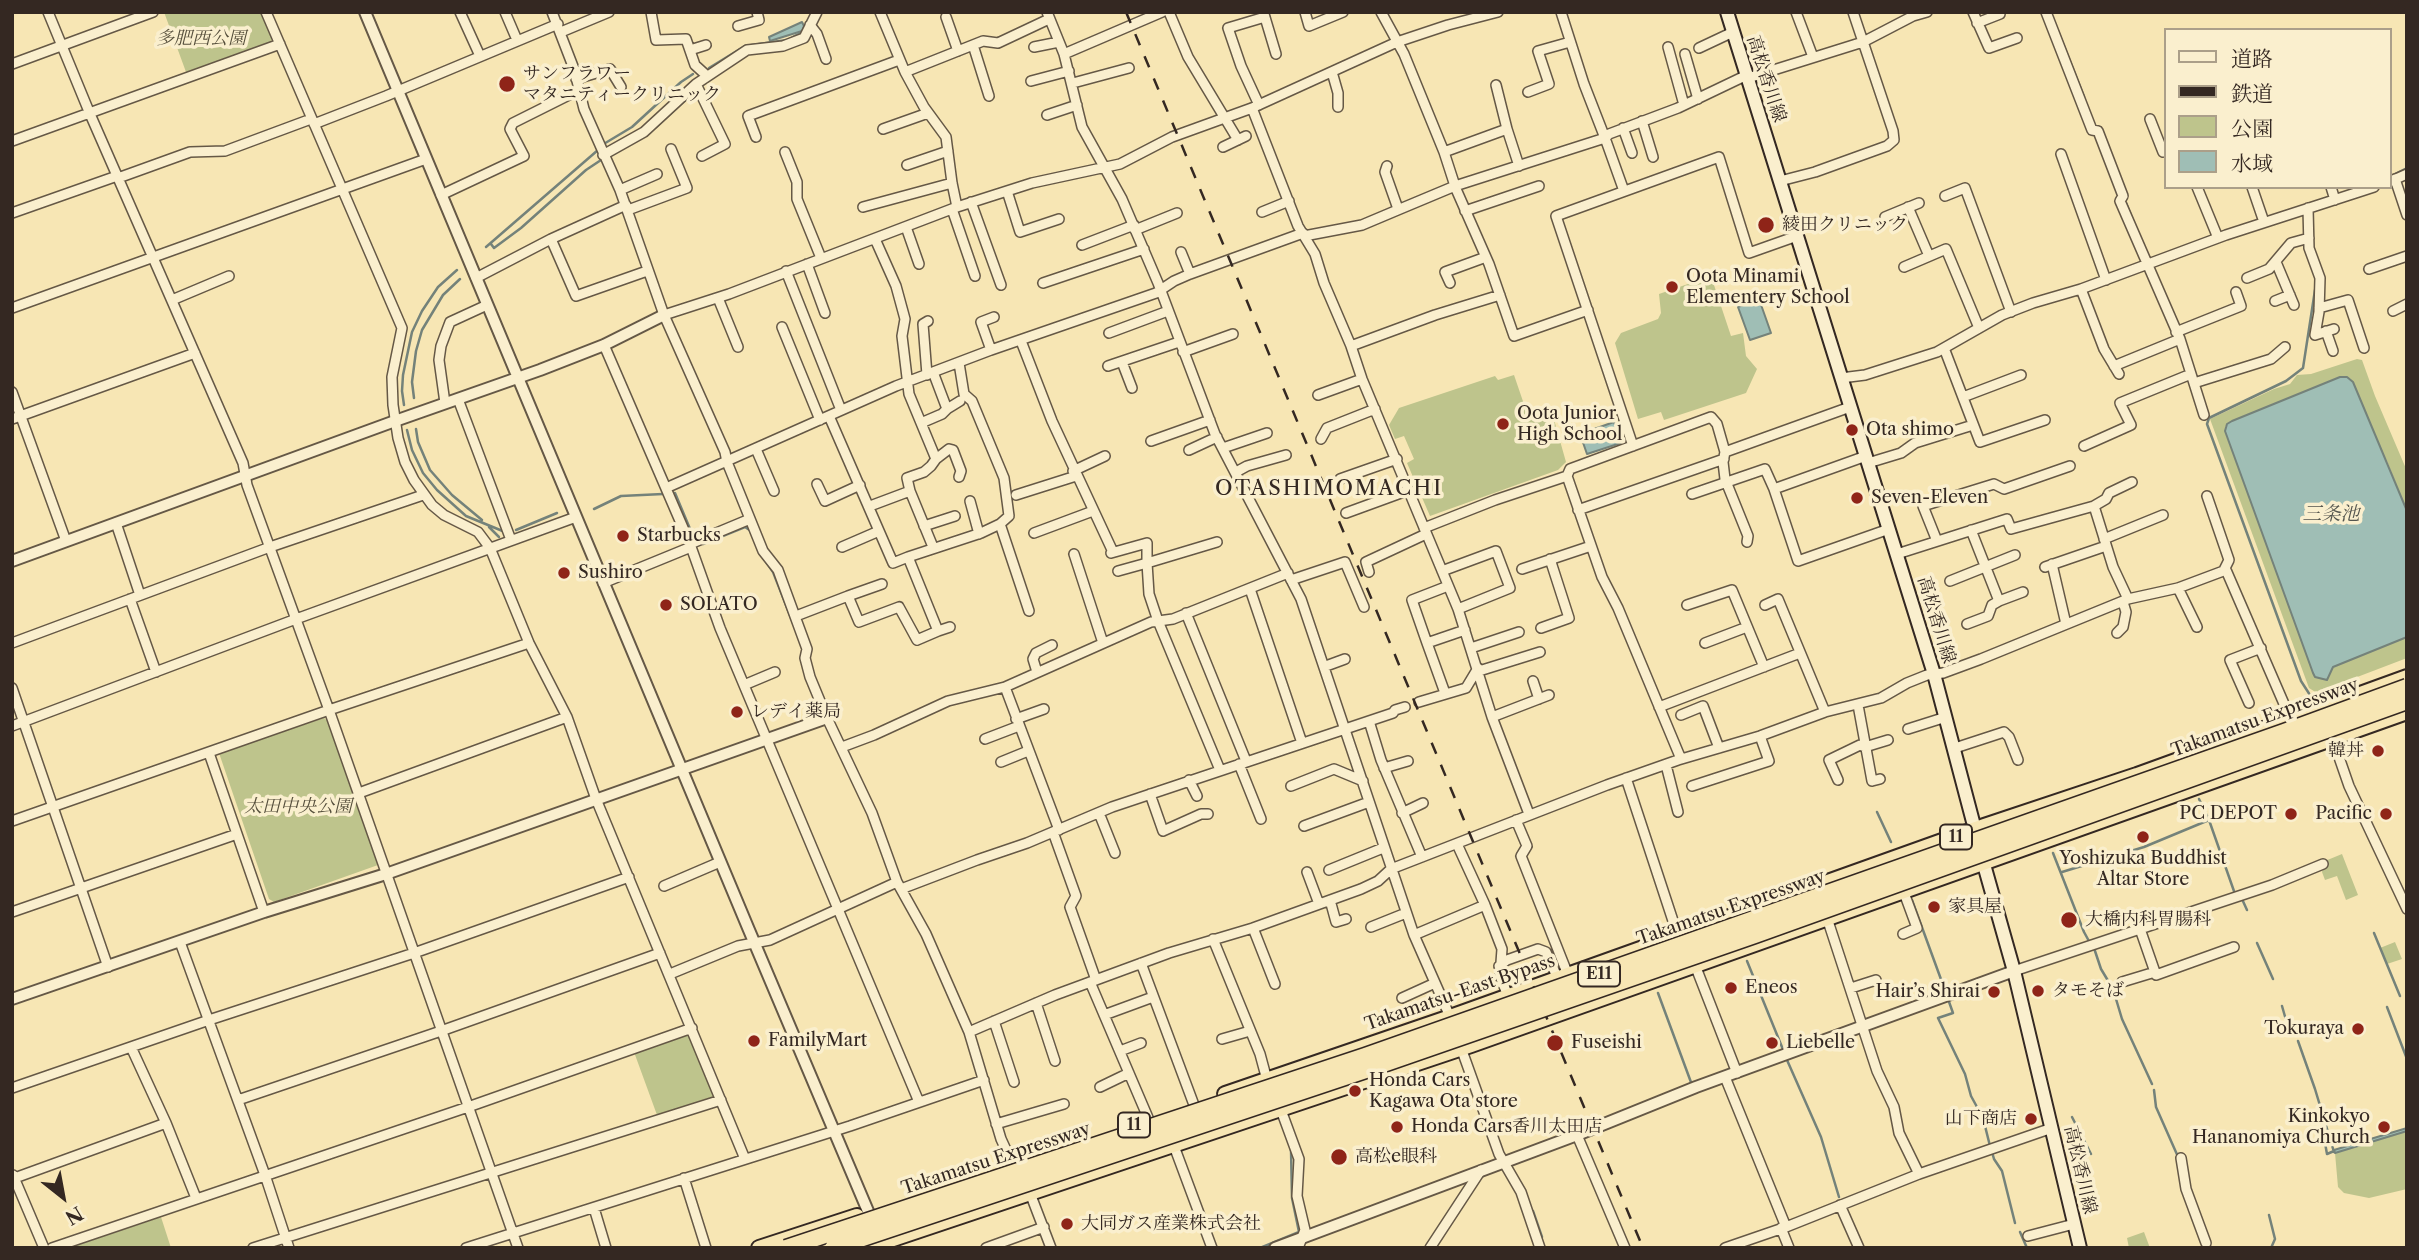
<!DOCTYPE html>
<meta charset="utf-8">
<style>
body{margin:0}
#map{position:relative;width:2419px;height:1260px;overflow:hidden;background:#f7e6b4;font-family:"Libre Caslon Text","Noto Serif JP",serif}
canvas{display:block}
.frame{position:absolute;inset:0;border:14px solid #342822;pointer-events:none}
.legend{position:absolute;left:2164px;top:28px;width:228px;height:161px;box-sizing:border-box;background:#faefce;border:2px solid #ab9f89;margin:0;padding:9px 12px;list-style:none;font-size:21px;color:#342822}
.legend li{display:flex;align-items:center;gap:14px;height:35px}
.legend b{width:35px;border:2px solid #ab9f89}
.north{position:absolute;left:28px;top:1162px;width:70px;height:70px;-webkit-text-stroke:5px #faefce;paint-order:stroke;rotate:149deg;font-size:19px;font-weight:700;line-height:28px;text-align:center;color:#342822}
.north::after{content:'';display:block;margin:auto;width:24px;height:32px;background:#342822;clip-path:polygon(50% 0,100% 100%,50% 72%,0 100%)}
</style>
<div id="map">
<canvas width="2419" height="1260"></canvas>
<div class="frame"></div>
<ul class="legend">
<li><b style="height:9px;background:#faefce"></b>道路</li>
<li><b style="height:9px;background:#342822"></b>鉄道</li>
<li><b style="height:19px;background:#bec48c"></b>公園</li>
<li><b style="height:19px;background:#9fbeb5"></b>水域</li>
</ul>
<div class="north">N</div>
</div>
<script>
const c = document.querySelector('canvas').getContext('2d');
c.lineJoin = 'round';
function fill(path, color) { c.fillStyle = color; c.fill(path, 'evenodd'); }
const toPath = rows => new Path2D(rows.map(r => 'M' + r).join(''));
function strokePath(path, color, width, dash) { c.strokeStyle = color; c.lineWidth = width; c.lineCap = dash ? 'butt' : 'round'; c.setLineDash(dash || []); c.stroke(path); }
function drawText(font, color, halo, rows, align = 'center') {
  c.font = font + ' "Libre Caslon Text","Noto Serif JP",serif'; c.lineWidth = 7; c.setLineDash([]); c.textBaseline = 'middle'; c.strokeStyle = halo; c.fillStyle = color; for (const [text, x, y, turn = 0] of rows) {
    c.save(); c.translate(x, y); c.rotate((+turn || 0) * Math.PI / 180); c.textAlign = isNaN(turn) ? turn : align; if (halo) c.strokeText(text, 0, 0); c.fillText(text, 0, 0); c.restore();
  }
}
const green = toPath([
 [164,12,261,12,272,39,270,42,186,72],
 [1711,276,1731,336,1743,333,1746,356,1757,369,1746,393,1664,420,1661,412,1638,419,1615,343,1621,333,1658,319,1661,313,1659,294],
 [2357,359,2362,360,2375,396,2407,471,2407,511,2387,461,2340,377,2232,421,2225,427,2226,435,2315,677,2327,680,2333,667,2407,637,2407,658,2352,679,2341,688,2320,695,2309,688,2210,419,2274,389,2290,384,2297,375,2311,374],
 [1514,375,1528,416,1551,409,1566,462,1558,470,1430,516,1407,463,1414,459,1404,436,1395,439,1389,425,1399,408,1495,376,1498,380],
 [324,718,329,722,378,865,274,902,269,899,219,753],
 [2342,854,2358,895,2346,900,2337,876,2325,880,2322,872,2325,861],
 [2395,942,2402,959,2387,964,2380,948],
 [690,1032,715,1096,657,1115,634,1052],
 [2407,1131,2407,1189,2369,1198,2344,1193,2338,1187,2335,1153],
 [161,1217,171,1248,69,1248],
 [2144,1232,2150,1248,2129,1248,2127,1238]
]);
const water = toPath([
 [802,22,804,26,802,31,770,41,769,37,802,22],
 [1759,299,1771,333,1750,340,1738,307,1759,299],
 [2340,377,2347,377,2353,382,2407,511,2407,637,2333,667,2327,680,2315,677,2313,673,2225,431,2227,424,2232,421,2340,377],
 [1614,422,1621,443,1587,454,1580,434,1614,422],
 [2407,1128,2407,1131,2335,1153,2334,1150,2407,1128]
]);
const stream = toPath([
 [2058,31,2084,97],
 [709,68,745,46,787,40,804,31],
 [656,127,695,91],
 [602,145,632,127,681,82,693,74],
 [2389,177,2407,168],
 [2126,203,2134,223],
 [491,244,494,248,521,228,586,170,601,160],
 [486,247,598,150],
 [414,398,412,382,416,351,422,330,443,295,460,279],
 [404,405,402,391,403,375,412,332,422,311,438,287,457,270],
 [416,429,418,442,430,470,452,495,482,520],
 [407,430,412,450,423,473,437,490,466,516,505,532],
 [672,493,675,493,693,536],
 [594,509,621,496,663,494],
 [489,527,499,537],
 [516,530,557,513],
 [703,544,745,527,751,531],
 [758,550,773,572,793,623],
 [2310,695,2301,681,2207,424,2209,418,2286,381,2303,368,2315,290],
 [2199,799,2209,820,2235,894],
 [1877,812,1891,842],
 [2053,853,2084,932,2090,943],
 [2062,872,2144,847,2209,820],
 [2242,899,2247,910],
 [1912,900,1946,993],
 [2374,933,2400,996],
 [2257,943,2273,979],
 [2094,948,2101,969,2113,989,2122,1019,2152,1084],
 [1747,961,1784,1052],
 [1658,993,1692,1085],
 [1948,999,1953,1013,1938,1018,1965,1074,1971,1096,1983,1118,1990,1146],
 [2282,1006,2286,1020,2295,1035],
 [2387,1007,2407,1059],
 [2298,1041,2315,1089,2334,1152],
 [1787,1060,1821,1137,1839,1197],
 [2154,1090,2156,1107,2179,1159],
 [2319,1110,2327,1154,2334,1151],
 [2072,1117,2091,1154],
 [1992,1152,1994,1159,2002,1171,2015,1223],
 [1533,1211,1542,1237],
 [2269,1215,2275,1239,2271,1248],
 [2020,1232,2027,1248],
 [1260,1248,1299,1232,1292,1198,1291,1150]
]);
const minor = toPath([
 [48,12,90,114,243,463,247,485,329,710,518,1248],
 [266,12,402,328,392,377,393,405,398,438,405,462,414,480,432,505,444,515,478,532,490,548,529,643,567,717,596,799,745,1159],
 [460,12,480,56],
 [505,12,517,40],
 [552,12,574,69,584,109,620,190,664,315,725,452,727,462,763,551,778,570,807,649,805,658,810,677,827,718,872,813,897,882,926,934,969,1032,1001,1139,1013,1165],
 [651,12,656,40,686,39,695,65,706,75],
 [880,12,905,72,983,41,998,43,1049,19],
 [1047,12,1064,54,1082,127,1122,199,1158,283,1215,434,1301,599,1414,935,1451,1019],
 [1169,12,1188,57,1238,140],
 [1305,12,1309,26,1343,12],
 [1381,12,1404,54,1444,152,1456,189,1489,264,1514,336,1588,310],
 [1561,12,1584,84,1605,138,1609,134,1678,108,1747,75],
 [1796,12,1813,57],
 [1973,12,1989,48,2017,38],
 [2046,12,2092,130,2098,131,2123,196,2120,201,2180,339,2204,415],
 [1264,14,1276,54],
 [946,17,958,51],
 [1977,23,2000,14],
 [810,25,817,34,826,59],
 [738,26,759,20,757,12],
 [561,32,609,12],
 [973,45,989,96],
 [1034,47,1059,42],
 [1668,47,1684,105],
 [1699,48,1733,32],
 [690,50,706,45],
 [1064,54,1162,12],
 [1685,54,1698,99],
 [12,64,153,12],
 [905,72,924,107,946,137,952,183,957,207],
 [1332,72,1338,93,1338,107],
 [1748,78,1863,42,1913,16,1927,12],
 [576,79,610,69,621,87],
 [1031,81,1069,71],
 [1073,83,1129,68],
 [696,84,747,50,783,46,804,38,817,12],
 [1528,92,1549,84,1538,51,1570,42],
 [1259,105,1241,66,1228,28,1265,17],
 [1252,108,1298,226,1315,254,1324,283,1351,346,1362,379,1458,609,1492,717,1529,814],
 [1047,115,1077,105],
 [2150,119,2163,152,2165,151],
 [1642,121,1653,157],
 [314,124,386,96,558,24],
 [1623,128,1632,153],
 [883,129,928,113],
 [1507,129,1519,166],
 [756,137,748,116,899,60],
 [12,141,280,44],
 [1223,147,1246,136],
 [785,152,797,182,797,199,821,258],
 [1444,152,1507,129,1496,85],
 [2061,154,2106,280],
 [603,155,644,132,696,84,725,144,702,156],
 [907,165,948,151],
 [1387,166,1385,172,1397,206,1400,209,1455,186,1605,138,1624,191],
 [118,178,190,152,225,151,311,119],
 [2395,179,2407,215],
 [1780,181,1815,172,1887,146,1894,140,1893,131,1853,12],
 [2389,182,2407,174],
 [2197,187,2218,238],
 [2252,187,2264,222],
 [2331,187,2335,200],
 [620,190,657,174],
 [1007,191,1020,232,1059,219],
 [441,195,524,156,510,129,513,123,579,90],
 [1945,196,1965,188,2011,312],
 [971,202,1001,285],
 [626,205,551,239,576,296,647,271],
 [863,207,952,183],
 [1908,207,1929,256],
 [2308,208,2309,248,2320,278,2319,312,2315,335,2334,329],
 [952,209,975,276],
 [628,210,687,188,671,149],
 [1465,211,1539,186],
 [1262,212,1289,201],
 [12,213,117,176],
 [1885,217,1919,203],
 [906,227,919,264],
 [1135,230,1177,213],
 [1304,236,1362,225,1400,209],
 [875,239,896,286,905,319,902,336,909,394,936,459,931,466,924,472,907,478,910,491],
 [1082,245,1134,225],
 [2276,262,2294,305],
 [807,264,825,313],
 [1904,267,1946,249,1979,328],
 [2369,269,2407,256],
 [786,271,841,410],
 [1190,274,1303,233],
 [476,278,551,239],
 [2247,278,2269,269,2291,243,2309,238],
 [1043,283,1144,249],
 [1450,283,1445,272,1486,257],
 [2081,289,2104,349,2119,374],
 [718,298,738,347],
 [172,300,229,276],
 [2275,301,2290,295],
 [12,308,426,159],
 [2319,308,2348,300,2364,348],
 [2393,311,2407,304],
 [664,315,729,294,957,207,1032,183,1120,164,1172,137,1252,108,1397,42,1448,25,1498,12],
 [782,327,820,420],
 [2326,331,2333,351],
 [2176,332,2241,306,2236,292],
 [1109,333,1168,311],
 [1021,341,1052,421,1113,552],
 [604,345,690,544,720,628,919,1102],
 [1351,346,1435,315,1500,295],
 [1944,348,1980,442,2045,420],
 [991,350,981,322,994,317],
 [1183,352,1233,334],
 [1122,362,1132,388],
 [959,363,964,394,972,401,1004,478,1009,516,1000,524],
 [1108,366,1179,342],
 [2114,366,2180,339],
 [927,375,923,324,928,321],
 [1841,378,1865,375,1937,352,2002,315,2033,303,2081,289,2226,235,2374,187],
 [2194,383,2271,359,2285,347],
 [12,392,66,541],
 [1318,395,1362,379],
 [1963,397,2021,375],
 [458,399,511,540],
 [445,403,439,360,441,346,450,322,487,305],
 [947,409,960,401],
 [829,416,893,563,908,557,938,631,950,627],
 [12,419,195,353],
 [921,423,942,414,947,409,933,372],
 [1321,439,1327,428,1375,409],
 [1151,441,1210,420],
 [1633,446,1556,216,1719,157,1749,253,1797,236],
 [2084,446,2131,425,2120,403,2191,374],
 [1223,448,1267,433],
 [756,449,774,491],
 [1189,450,1217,437],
 [1725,452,1850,407],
 [936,459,949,449,953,450,961,471,959,477],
 [1868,463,1901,453,1915,443,1973,425],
 [1073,471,1105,456],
 [1236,472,1247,466,1286,455],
 [1567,476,1570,469,1711,417,1717,424,1725,452,1723,462,1725,479,1748,536,1747,542],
 [1340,479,1397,459],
 [817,484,825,501,860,485],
 [666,488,896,386,991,350,1156,293,1174,281,1190,274,1181,252],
 [1774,489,1798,561,1889,529],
 [1692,494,1765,469,1774,489,1866,456],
 [1016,495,1076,476],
 [2207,496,2229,560,2224,570],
 [970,501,979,534],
 [870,506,910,491,933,547],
 [2094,506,2106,499,2109,493,2132,482],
 [1578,510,1724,459],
 [1346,513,1409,490],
 [116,523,140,595],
 [924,526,955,516],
 [1424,528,1495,500,1567,476,1602,577,1618,608,1681,759],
 [1971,530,1999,601],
 [1034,533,1093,511],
 [2104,539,2163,515],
 [1937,541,1923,506,1994,484,2004,489,2070,466],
 [1217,542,1147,563,1149,594,1158,621,1220,770],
 [690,544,750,519],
 [842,547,879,531],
 [1111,553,1147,543,1147,563,1118,571],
 [1074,554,1103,643],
 [1897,554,2007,519,2011,529,2094,506,2113,567,2128,599],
 [908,557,981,533,1000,524,1029,611],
 [2052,564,2066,624],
 [2045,567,2106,546],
 [1522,569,1591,546],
 [1442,571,1496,551,1510,588,1458,609],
 [1369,572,1366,562,1426,534],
 [1291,580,1345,562,1364,607],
 [1950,581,2015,555],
 [603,583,691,547],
 [1448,586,1412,600,1427,643,1465,630],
 [2178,588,2197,627],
 [1250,589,1302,743],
 [848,596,882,584],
 [130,599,156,672],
 [1687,605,1732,590,1764,667],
 [1765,605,1778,599,1825,712],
 [1186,613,1246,761],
 [796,616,848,596,859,622,899,607,917,640,938,631],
 [1967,624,1988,616,1992,605,1999,601,2023,592],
 [1541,628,1569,618,1550,559],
 [2117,633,2123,627,2126,612,2123,602],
 [12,643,270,547,423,495],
 [1427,643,1445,693],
 [1705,643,1747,627],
 [1471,648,1519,632],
 [1326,666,1345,659],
 [1479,671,1540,652],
 [1037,672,1033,659,1036,653,1052,645],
 [1533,681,1539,699],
 [744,685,775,672],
 [12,688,108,967],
 [1419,702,1466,688,1478,668],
 [2249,703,2230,660,2261,648],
 [1858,705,1872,781,1880,779],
 [1659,707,1800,653],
 [1681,715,1703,706,1719,748],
 [1492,717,1549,695],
 [1016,719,1044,709],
 [1369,721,1381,760,1422,857],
 [12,726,296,619,576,517],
 [1908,729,1946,717],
 [2332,737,2349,786,2407,909],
 [985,739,1019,726],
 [842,747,874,735,948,701,1005,687],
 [1955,748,2004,732,2009,737,2018,760],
 [209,753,264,912],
 [1001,762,1028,751],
 [1239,764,1261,819],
 [1666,765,1678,812],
 [1384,768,1408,761],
 [1626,778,1678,936],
 [1189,780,1197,796],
 [1838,780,1829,760,1860,745,1865,747,1888,740],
 [1291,786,1334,769,1363,781],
 [1692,786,1769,761,1760,736],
 [359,793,567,717],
 [1150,794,1163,831,1201,814,1208,814],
 [1099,813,1115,853],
 [1402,813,1423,803],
 [1516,820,1527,846,1521,856,1568,975],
 [12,821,329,710,529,643],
 [1304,826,1369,802],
 [1059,830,1005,687,1151,622,1173,619,1288,573],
 [1053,832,1076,896,1070,907,1096,980],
 [1457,844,1485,905,1502,949,1500,976,1508,996],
 [1329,870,1383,848],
 [1307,872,1319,904],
 [664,886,720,862],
 [901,889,977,860,1027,843,1112,807,1393,713,1395,710,1405,707],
 [1903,890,1917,928,1903,934],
 [1330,900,1336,922,1346,919],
 [12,912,237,834],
 [1827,918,1877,1071,1894,1107,1899,1133,1919,1174],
 [1371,927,1406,913],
 [1253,928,1275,984],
 [2140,929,2156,975,2234,947],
 [1414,935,1485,905],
 [1213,939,1260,1054,1267,1080],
 [180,942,265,1175,289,1248],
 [1141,963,1194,1105],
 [1695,965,1737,1073],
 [1499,966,1507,960,1538,949,1546,952,1558,979],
 [2014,971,2272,885,2323,864],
 [670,974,738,946,770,940,897,882],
 [1090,982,1149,1120],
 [2122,982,2155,972],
 [1851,988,1876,980],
 [1402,998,1435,983],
 [1036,1003,1055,1061],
 [1104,1015,1153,997],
 [994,1021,1014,1082],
 [969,1032,1055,995,1169,953,1253,928,1361,889,1378,881,1391,869,1607,785,1678,760,1760,736,1825,712,1881,698,1907,683,1927,675,1943,673,1981,659,2128,599,2178,588,2226,570,2291,720],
 [1222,1039,1250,1031],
 [1460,1045,1499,1154,1521,1192,1540,1248],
 [131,1047,166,1123,196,1198],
 [1120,1051,1141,1043],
 [1725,1077,1786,1227],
 [1100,1087,1129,1073],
 [12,1088,209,1020,414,953,629,877],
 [238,1100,441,1031,660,953],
 [1281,1110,1299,1159,1297,1196,1305,1230,1298,1248],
 [996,1124,1064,1104],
 [1577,1135,1625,1248],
 [1174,1146,1212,1248],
 [2181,1158,2186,1189,2206,1243],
 [13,1175,44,1248],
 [684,1178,706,1248],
 [12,1179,166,1123],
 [1030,1193,1051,1248],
 [1840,1205,1859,1248],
 [594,1208,606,1248],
 [1781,1228,1789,1248],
 [2028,1236,2074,1224],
 [52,1248,468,1107,692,1028],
 [253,1248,721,1100],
 [466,1248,850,1126,984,1080],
 [986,1248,1044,1227],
 [1430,1248,1481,1170],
 [1725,1248,1786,1227,1919,1174,2052,1128]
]);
const tertiary = toPath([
 [365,12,749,930,873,1223],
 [12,561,395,421,540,370,604,345,664,315],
 [12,999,264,912,386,874,827,718],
 [1275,1248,1577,1135,1696,1087,2014,971]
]);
const secondary = toPath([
 [1727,12,1934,674,1977,837],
 [1981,854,2014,971,2080,1248]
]);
const trunk = toPath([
 [1225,1094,1450,1017,1984,826,2137,775,2407,677],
 [759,1248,857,1216],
 [866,1248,1471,1045,2407,712]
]);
const rail = toPath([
 [1126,12,1643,1248]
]);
const motorwayBridge = toPath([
 [786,1248,1365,1056,2284,732,2407,687],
 [833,1248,1369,1069,1755,935,2407,701]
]);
const markers = [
 [507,84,9,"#8f2418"],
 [1766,225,9,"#8f2418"],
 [1672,287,7,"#8f2418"],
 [1503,424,7,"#8f2418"],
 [1852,430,7,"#8f2418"],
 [1857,498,7,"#8f2418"],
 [623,536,7,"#8f2418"],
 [564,573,7,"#8f2418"],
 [666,605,7,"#8f2418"],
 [737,712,7,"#8f2418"],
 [2378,751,7,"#8f2418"],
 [2291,814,7,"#8f2418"],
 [2386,814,7,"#8f2418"],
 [2143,837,7,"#8f2418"],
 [1934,907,7,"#8f2418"],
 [2069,920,9,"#8f2418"],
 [1731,988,7,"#8f2418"],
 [2038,991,7,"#8f2418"],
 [1994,992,7,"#8f2418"],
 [2358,1029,7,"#8f2418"],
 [754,1041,7,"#8f2418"],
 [1555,1043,9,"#8f2418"],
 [1772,1043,7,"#8f2418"],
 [1355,1091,7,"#8f2418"],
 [2031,1119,7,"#8f2418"],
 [1397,1127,7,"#8f2418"],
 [2384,1127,7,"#8f2418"],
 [1339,1157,9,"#8f2418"],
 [1067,1224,7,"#8f2418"]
];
const shields = [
 [1956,837,32],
 [1599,974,42],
 [1134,1125,32]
];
const shieldNames = [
 ["11",1956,837],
 ["E11",1599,974],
 ["11",1134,1125]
];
const parkNames = [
 ["多肥西公園",201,39],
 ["太田中央公園",298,807]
];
const poiNames = [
 ["サンフラワー",523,74],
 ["マタニティークリニック",523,95],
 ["綾田クリニック",1782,225],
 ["Oota Minami",1686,277],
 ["Elementery School",1686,298],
 ["Oota Junior",1517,414],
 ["High School",1517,435],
 ["Ota shimo",1866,430],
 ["Seven-Eleven",1871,498],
 ["Starbucks",637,536],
 ["Sushiro",578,573],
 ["SOLATO",680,605],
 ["レデイ薬局",751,712],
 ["韓丼",2364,751,"right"],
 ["PC DEPOT",2277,814,"right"],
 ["Pacific",2372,814,"right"],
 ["Yoshizuka Buddhist",2143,859,"center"],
 ["Altar Store",2143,880,"center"],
 ["家具屋",1948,907],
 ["大橋内科胃腸科",2085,920],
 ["Eneos",1745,988],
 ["タモそば",2052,991],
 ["Hair’s Shirai",1980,992,"right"],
 ["Tokuraya",2344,1029,"right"],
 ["FamilyMart",768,1041],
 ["Fuseishi",1571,1043],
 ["Liebelle",1786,1043],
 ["Honda Cars",1369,1081],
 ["Kagawa Ota store",1369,1102],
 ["Kinkokyo",2370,1117,"right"],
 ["Hananomiya Church",2370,1138,"right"],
 ["山下商店",2017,1119,"right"],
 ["Honda Cars香川太田店",1411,1127],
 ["高松e眼科",1355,1157],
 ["大同ガス産業株式会社",1081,1224]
];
const streetNames = [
 ["高松香川線",1766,79,72],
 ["高松香川線",1936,620,73],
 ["Takamatsu Expressway",2265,718,-20],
 ["Takamatsu Expressway",1731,908,-19],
 ["Takamatsu-East Bypass",1460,993,-19],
 ["Takamatsu Expressway",996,1159,-18],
 ["高松香川線",2080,1170,77]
];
const waterNames = [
 ["三条池",2331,515]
];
const quarterNames = [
 ["OTASHIMOMACHI",1329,489]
];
fill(green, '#bec48c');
fill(water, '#9fbeb5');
strokePath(water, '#74827a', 2);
strokePath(stream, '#74827a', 2.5);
strokePath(minor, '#655846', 12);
strokePath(tertiary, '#655846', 14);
strokePath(secondary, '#342822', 16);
strokePath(trunk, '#342822', 18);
strokePath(minor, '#faefce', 9);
strokePath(tertiary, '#faefce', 10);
strokePath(secondary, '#faefce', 12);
strokePath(trunk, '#f7e6b4', 14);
strokePath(rail, '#342822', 2.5, [12, 12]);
strokePath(motorwayBridge, '#342822', 19, []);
strokePath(motorwayBridge, '#f7e6b4', 16);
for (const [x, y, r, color] of markers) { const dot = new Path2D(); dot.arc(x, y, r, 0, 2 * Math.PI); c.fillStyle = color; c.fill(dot); strokePath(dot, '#faefce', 2.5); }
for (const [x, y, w] of shields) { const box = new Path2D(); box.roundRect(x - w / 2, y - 12.5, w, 25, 5); c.fillStyle = '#faefce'; c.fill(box); strokePath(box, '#342822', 2); }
drawText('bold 16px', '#342822', null, shieldNames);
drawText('italic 18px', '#564f3c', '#faefce', parkNames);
drawText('18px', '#342822', '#faefce', poiNames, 'left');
drawText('18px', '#342822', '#faefce', streetNames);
drawText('italic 19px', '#54554e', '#faefce', waterNames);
c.letterSpacing = '2px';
drawText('21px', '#342822', '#faefce', quarterNames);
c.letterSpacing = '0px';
</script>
